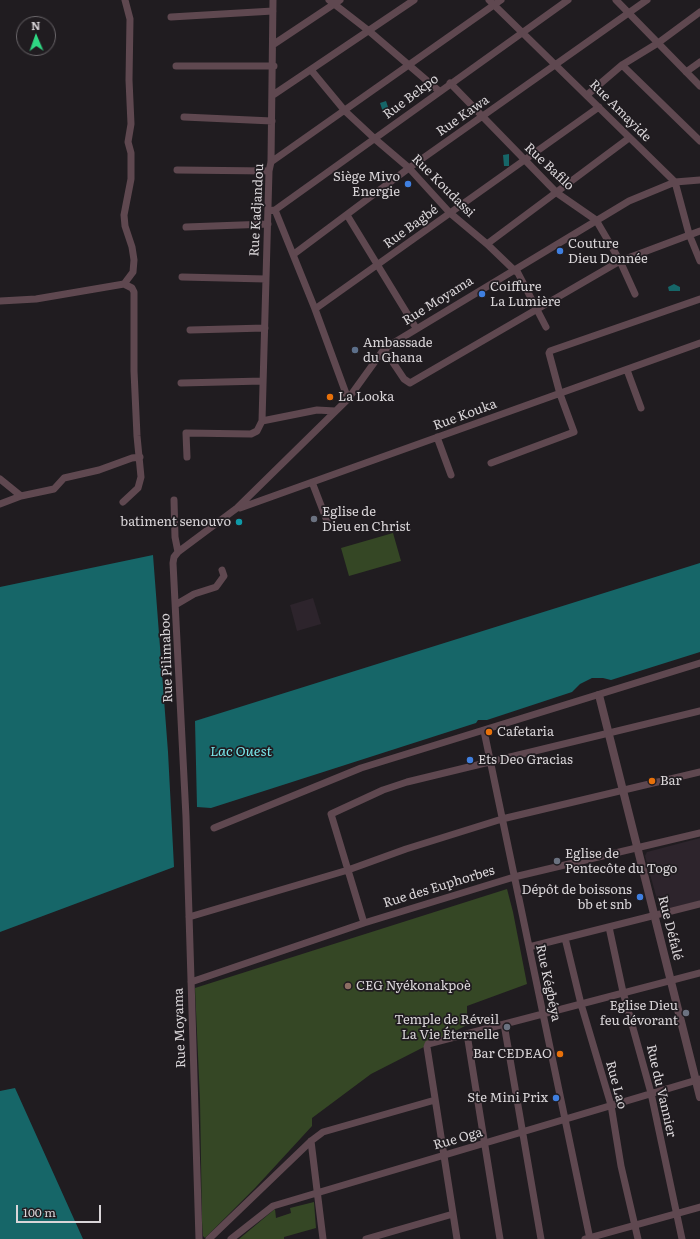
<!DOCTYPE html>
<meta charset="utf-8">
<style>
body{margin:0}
#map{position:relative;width:700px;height:1239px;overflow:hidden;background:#201c20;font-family:Literata,serif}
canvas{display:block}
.north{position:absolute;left:16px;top:16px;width:40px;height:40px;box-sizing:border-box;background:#201c20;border:1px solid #6a666a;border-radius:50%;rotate:358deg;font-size:11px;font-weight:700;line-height:16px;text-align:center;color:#d9d5d8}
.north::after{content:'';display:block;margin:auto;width:14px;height:18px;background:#2fd883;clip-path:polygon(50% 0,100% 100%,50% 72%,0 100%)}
.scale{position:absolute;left:16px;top:1205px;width:85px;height:18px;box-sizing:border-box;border:2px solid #d9d5d8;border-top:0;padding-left:5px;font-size:12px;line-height:14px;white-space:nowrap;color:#d9d5d8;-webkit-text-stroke:3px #201c20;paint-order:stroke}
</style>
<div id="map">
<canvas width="700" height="1239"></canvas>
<div class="north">N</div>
<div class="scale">100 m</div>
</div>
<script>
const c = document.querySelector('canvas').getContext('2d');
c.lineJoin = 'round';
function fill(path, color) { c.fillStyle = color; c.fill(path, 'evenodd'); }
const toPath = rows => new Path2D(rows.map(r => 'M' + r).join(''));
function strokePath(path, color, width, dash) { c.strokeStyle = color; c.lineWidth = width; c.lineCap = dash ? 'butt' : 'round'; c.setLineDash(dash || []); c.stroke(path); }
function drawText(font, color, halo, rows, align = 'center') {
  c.font = font + ' Literata,serif'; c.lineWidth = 3.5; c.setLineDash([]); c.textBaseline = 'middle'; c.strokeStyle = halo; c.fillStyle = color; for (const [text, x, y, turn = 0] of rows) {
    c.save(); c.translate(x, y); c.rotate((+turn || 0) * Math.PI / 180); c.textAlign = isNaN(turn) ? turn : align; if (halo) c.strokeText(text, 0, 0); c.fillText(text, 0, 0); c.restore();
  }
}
const built = toPath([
 [313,598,321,624,297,631,290,605],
 [700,838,700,901,660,910,645,856,647,852]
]);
const green = toPath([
 [393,533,401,561,349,576,341,548],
 [507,889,513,912,527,984,467,1006,467,1025,371,1074,312,1118,312,1126,255,1188,205,1238,203,1236,202,1221,200,1100,195,988],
 [314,1202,316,1228,284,1237,284,1239,239,1239,275,1209,276,1218,291,1213,290,1208]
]);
const water = toPath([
 [386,101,390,113,384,115,380,103],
 [509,154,509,166,504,166,503,155],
 [674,284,680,287,680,291,669,291,668,287],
 [153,555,168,752,174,867,0,932,0,587],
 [700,563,700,652,611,680,603,678,592,678,580,684,572,692,487,720,478,720,476,723,211,808,197,807,195,721],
 [15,1088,83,1239,0,1239,0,1091]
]);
const minor = toPath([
 [329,0,369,31,439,91],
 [489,0,675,182,689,234,700,261],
 [616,0,700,86],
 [171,17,273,11],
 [274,44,340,0],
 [622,65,700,141],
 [176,66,274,66],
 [311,70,345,111,375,139,409,168,450,213,487,244,513,269,518,273,546,327],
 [686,72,700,62],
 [450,83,557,193,596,220,620,261,635,294],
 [273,95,414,0],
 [587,95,622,65,658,43,700,12],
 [184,117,272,121],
 [271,162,501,0],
 [177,170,269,171],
 [275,210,315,309,348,399],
 [268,211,275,210,568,0],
 [347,215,416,328],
 [186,227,268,224],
 [487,244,629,138],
 [294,254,409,168,647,0],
 [182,277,266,279],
 [0,301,36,299,124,284],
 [315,309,599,107],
 [190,330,265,328],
 [384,349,404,379,410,383,620,261,700,231],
 [627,370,641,408],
 [181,383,263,381],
 [262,421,317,410,335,411],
 [437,437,451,475],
 [187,457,186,433,251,434,257,431,262,421,269,171,271,162,273,0],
 [491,463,574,432,560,394,549,353,550,351,700,299],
 [0,479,21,496,54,489,64,478,99,470,132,458,140,457],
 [312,482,327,521],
 [174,500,175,537,178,552,174,557,173,563,186,817,199,1239],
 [123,502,138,488,141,477,137,436,134,371,134,292,132,288,124,284,133,272,134,260,132,247,125,226,124,215,131,179,131,153,128,142,131,124,129,80,130,19,125,0],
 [0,504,21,496],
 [240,508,700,343],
 [178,552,237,508,348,399,384,349,390,345,629,201,675,182,700,180],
 [177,604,194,594,216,587,224,576,222,570],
 [484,731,590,1239],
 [214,828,361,768,700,663],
 [189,917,348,870,406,849,502,819,700,772],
 [364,923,331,814,383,790,407,782,700,711],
 [609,927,623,992,651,1093,682,1239],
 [565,938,581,1004,611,1105,621,1166,638,1239],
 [529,947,700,904],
 [191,982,364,923,514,877,700,833],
 [504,1024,541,1239],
 [467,1034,500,1239],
 [311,1141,323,1239],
 [209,1239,311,1141,323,1132,435,1100],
 [231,1239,273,1206,700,1079],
 [366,1239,453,1214],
 [457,1239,427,1047,428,1044,700,973],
 [585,1239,700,1207]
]);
const tertiary = toPath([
 [599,695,700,1097]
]);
const markers = [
 [408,184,4,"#3f7fe0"],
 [560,251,4,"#3f7fe0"],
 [482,294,4,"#3f7fe0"],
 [355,350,4,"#5c6f8a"],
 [330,397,4,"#e8710a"],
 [314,519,4,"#6b7280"],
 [239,522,4,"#0f9aa8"],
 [489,732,4,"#e8710a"],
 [470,760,4,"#3f7fe0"],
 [652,781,4,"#e8710a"],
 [557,861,4,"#6b7280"],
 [640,897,4,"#3f7fe0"],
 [348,986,4,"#8d6e63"],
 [686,1013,4,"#6b7280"],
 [507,1027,4,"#6b7280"],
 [560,1054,4,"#e8710a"],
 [556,1098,4,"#3f7fe0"]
];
const streetNames = [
 ["Rue Bekpo",411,97,-37],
 ["Rue Amayide",620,111,45],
 ["Rue Kawa",463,116,-35],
 ["Rue Bafilo",549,167,43],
 ["Rue Koudassi",443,186,45],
 ["Rue Kadjandou",257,210,-87],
 ["Rue Bagbé",411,227,-36],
 ["Rue Moyama",438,301,-32],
 ["Rue Kouka",465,415,-20],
 ["Rue Pilimaboo",167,658,-92],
 ["Rue des Euphorbes",439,887,-17],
 ["Rue Défalé",670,928,76],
 ["Rue Kégbéya",548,983,78],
 ["Rue Moyama",180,1028,-92],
 ["Rue Lao",616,1085,75],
 ["Rue du Vannier",661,1091,77],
 ["Rue Oga",458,1139,-16]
];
const poiNames = [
 ["Siège Mivo",400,177,"right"],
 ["Energie",400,192,"right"],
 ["Couture",568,244],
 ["Dieu Donnée",568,259],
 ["Coiffure",490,287],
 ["La Lumière",490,302],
 ["Ambassade",363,343],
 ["du Ghana",363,358],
 ["La Looka",338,397],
 ["Eglise de",322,512],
 ["Dieu en Christ",322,527],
 ["batiment senouvo",231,522,"right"],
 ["Cafetaria",497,732],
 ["Ets Deo Gracias",478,760],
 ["Bar",660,781],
 ["Eglise de",565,854],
 ["Pentecôte du Togo",565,869],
 ["Dépôt de boissons",632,890,"right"],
 ["bb et snb",632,905,"right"],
 ["CEG Nyékonakpoè",356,986],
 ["Eglise Dieu",678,1006,"right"],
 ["feu dévorant",678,1021,"right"],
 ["Temple de Réveil",499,1020,"right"],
 ["La Vie Éternelle",499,1035,"right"],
 ["Bar CEDEAO",552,1054,"right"],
 ["Ste Mini Prix",548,1098,"right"]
];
const waterNames = [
 ["Lac Ouest",241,752]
];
fill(built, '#2d242c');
fill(green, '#354725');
fill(water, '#166668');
strokePath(minor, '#5f4850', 7);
strokePath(tertiary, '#5f4850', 8);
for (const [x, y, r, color] of markers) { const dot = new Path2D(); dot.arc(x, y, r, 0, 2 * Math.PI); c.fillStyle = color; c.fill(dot); strokePath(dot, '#201c20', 1.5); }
drawText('13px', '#d9d5d8', '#201c20', streetNames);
drawText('13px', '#d9d5d8', '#201c20', poiNames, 'left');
drawText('italic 14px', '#78e8eb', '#201c20', waterNames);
</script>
